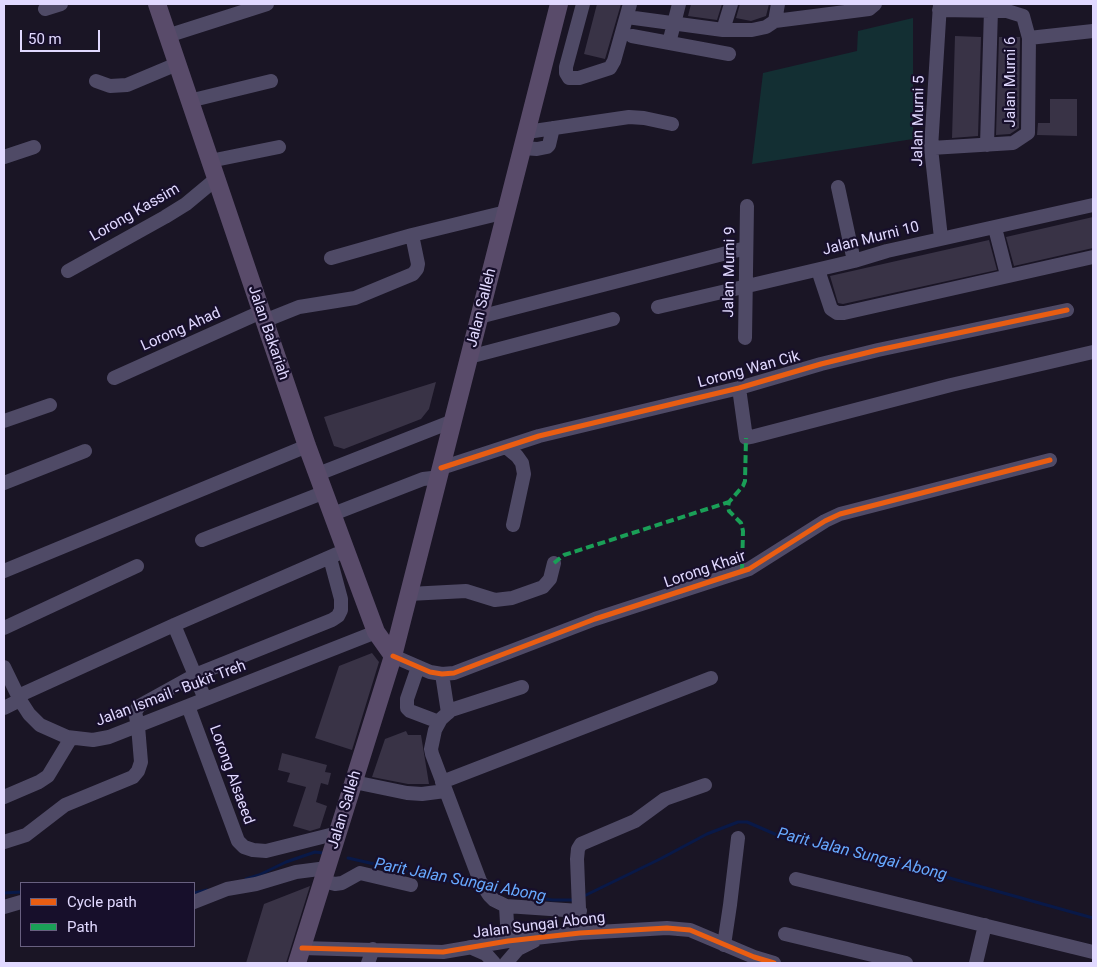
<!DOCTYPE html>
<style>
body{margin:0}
#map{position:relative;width:1097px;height:967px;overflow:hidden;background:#1a1525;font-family:Roboto,sans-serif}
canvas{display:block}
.frame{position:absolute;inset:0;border:5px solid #e1d9ff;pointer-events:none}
.legend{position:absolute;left:20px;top:882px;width:175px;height:65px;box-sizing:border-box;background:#170f2b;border:1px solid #686080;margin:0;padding:6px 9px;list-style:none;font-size:15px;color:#e1d9ff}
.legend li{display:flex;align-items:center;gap:10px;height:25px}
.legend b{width:25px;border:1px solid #686080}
.scale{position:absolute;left:20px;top:30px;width:80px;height:22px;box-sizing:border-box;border:2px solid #e1d9ff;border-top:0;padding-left:6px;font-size:15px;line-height:18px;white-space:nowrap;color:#e1d9ff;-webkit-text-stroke:4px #170f2b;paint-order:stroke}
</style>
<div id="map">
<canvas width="1097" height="967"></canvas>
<div class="frame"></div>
<ul class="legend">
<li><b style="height:6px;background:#e95d12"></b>Cycle path</li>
<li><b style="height:6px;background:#1a9f57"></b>Path</li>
</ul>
<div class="scale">50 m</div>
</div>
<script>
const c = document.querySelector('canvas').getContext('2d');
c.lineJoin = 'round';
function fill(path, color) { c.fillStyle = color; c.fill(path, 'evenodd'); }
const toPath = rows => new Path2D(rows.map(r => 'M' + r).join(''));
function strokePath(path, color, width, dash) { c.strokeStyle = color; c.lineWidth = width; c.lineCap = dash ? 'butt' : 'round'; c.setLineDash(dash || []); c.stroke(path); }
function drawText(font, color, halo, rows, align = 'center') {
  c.font = font + ' Roboto,sans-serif'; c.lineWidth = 4.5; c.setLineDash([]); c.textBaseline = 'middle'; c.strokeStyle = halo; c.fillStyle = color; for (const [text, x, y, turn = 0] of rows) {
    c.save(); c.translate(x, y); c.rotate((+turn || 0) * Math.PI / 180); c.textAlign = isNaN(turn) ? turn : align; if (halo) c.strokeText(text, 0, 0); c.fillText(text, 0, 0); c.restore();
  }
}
const green = toPath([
 [913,18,913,139,752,164,763,73,857,51,858,31]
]);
const stream = toPath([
 [348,858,480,888],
 [246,879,259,875,286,862,315,852,323,853],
 [491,890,552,900,572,900],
 [4,893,21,892],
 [194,893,207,890],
 [584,896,660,859,707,834,738,822,747,822,784,838,878,858,1093,918]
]);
const building = toPath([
 [597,4,621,4,605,59,584,54],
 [691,4,722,4,717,20,688,16],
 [740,4,769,4,766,16,751,21,736,18],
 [955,36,981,37,978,136,952,138],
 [999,37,1020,37,1020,39,1019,128,1010,134,996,135],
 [1050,99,1077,99,1077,136,1037,135,1038,123,1050,123],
 [1093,217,1093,248,1014,266,1006,237],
 [989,240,997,270,843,304,838,303,830,276],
 [436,382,429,409,421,419,344,449,334,446,324,417],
 [372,653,379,662,352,750,315,738,339,666],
 [406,731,408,735,421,735,429,784,408,784,372,777,385,739],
 [282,753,327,765,325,772,331,773,328,785,321,783,316,802,327,806,320,828,310,831,293,826,306,787,287,782,290,773,278,770],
 [310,886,286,963,246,963,264,904]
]);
const minor = toPath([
 [583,4,566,67,566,73,569,78,579,78,610,68,614,61,630,4],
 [940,4,931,148,941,238],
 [45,9,61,4],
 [627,17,723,30,752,30,766,27,775,21,869,9,875,4],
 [775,21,778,4],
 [723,30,731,4],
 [167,36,267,4],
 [632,36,729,54],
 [1029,38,1093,31],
 [669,43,679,4],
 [96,81,110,86,127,85,177,64],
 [189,101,271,81],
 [527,132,629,117,644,118,672,124],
 [987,145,991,10],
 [523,148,537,149,547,147,549,145,553,128],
 [931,148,1013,143,1028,133,1029,38,1023,16,1007,11,939,10],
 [4,157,34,147],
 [210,161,279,147],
 [838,187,854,261],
 [995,228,1007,275],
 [331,258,412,235,506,212],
 [818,270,831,309,837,313,844,313,1093,257],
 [68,271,165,217,186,204,216,179],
 [658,307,854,261,887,251,1093,205],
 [479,317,746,248],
 [264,321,299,307,355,298,413,274,417,269,418,264,412,235],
 [745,338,747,206],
 [469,357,613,319],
 [114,378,261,312],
 [739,388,746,438,751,437,951,385,1093,352],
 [4,421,50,405],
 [506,447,517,456,522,463,524,474,513,525],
 [441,468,539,436,739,388,821,364,878,350,1067,310],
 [318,474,453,421],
 [4,483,85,451],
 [333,514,423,479,432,478,438,480],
 [202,540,325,492],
 [4,571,307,446],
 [409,594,466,591,495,600,512,598,543,587,550,579,554,563],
 [174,625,205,699],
 [4,628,137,566],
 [393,656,430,672,442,674,454,673,595,619,749,569,825,521,840,514,1050,460],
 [4,667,20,700,29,714,40,725,67,737,93,740,109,737,376,632],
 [418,667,407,699,407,708,410,711,439,722],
 [442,674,448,713],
 [522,687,451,710,441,719,435,730,431,749,432,754,480,881,489,895,494,900,506,906,580,911],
 [18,696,174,625,337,554],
 [188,706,238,841,244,847,253,850,266,851,338,833],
 [4,708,20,700],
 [354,782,407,793,422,794,445,791],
 [442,782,711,678],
 [4,797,39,782,48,776,71,738],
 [4,842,26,835,65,805,133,777,138,771,141,762,138,726,135,712,139,706,195,675,332,620,338,616,341,610,341,599,330,558],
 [796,879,1093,952],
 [323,881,335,884,342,883,360,873,411,885],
 [194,902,227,889,256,884,296,872,327,868],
 [506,906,508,941],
 [4,907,21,902],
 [580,933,577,859,578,849,581,844,635,821,665,799,705,785],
 [785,934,906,963],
 [724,945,730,905,738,838],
 [470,947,486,954,494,963],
 [302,948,443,952,508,941,580,933,667,928,690,930,754,957,774,963],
 [368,963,373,949],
 [506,963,518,949,534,941],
 [976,963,985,925]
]);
const major = toPath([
 [157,4,307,446,376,632,393,656],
 [297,963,393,656,559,4]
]);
const quiet = toPath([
 [554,563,564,555,729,502],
 [742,572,743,531,741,523,729,511,728,507,729,502,743,486,745,481,746,438]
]);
const cycleway = toPath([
 [441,468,539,436,739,388,821,364,878,350,1067,310],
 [393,656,430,672,442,674,454,673,595,619,749,569,825,521,840,514,1050,460],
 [302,948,443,952,508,941,580,933,667,928,690,930,754,957,774,963]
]);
const streetNames = [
 ["Jalan Murni 6",1011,82,-90],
 ["Jalan Murni 5",919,121,-89],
 ["Lorong Kassim",135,213,-30],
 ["Jalan Murni 10",871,239,-14],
 ["Jalan Murni 9",730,272,-89],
 ["Jalan Salleh",482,308,-76],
 ["Lorong Ahad",181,330,-24],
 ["Jalan Bakariah",268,333,71],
 ["Lorong Wan Cik",749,370,-15],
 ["Lorong Khair",705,570,-19],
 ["Jalan Ismail - Bukit Treh",171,694,-21],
 ["Lorong Alsaeed",231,775,70],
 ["Jalan Salleh",345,810,-73],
 ["Jalan Sungai Abong",539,926,-7]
];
const waterNames = [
 ["Parit Jalan Sungai Abong",862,855,14],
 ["Parit Jalan Sungai Abong",460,881,11]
];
fill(green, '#132f33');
strokePath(stream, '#091948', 3);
fill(building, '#393346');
strokePath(minor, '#4f4a66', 14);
strokePath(major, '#594b6a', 18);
strokePath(quiet, '#1a9f57', 4, [8, 4]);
strokePath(cycleway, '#e95d12', 5);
drawText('15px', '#e1d9ff', '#170f2b', streetNames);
drawText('italic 16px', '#67a9ff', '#170f2b', waterNames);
</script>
